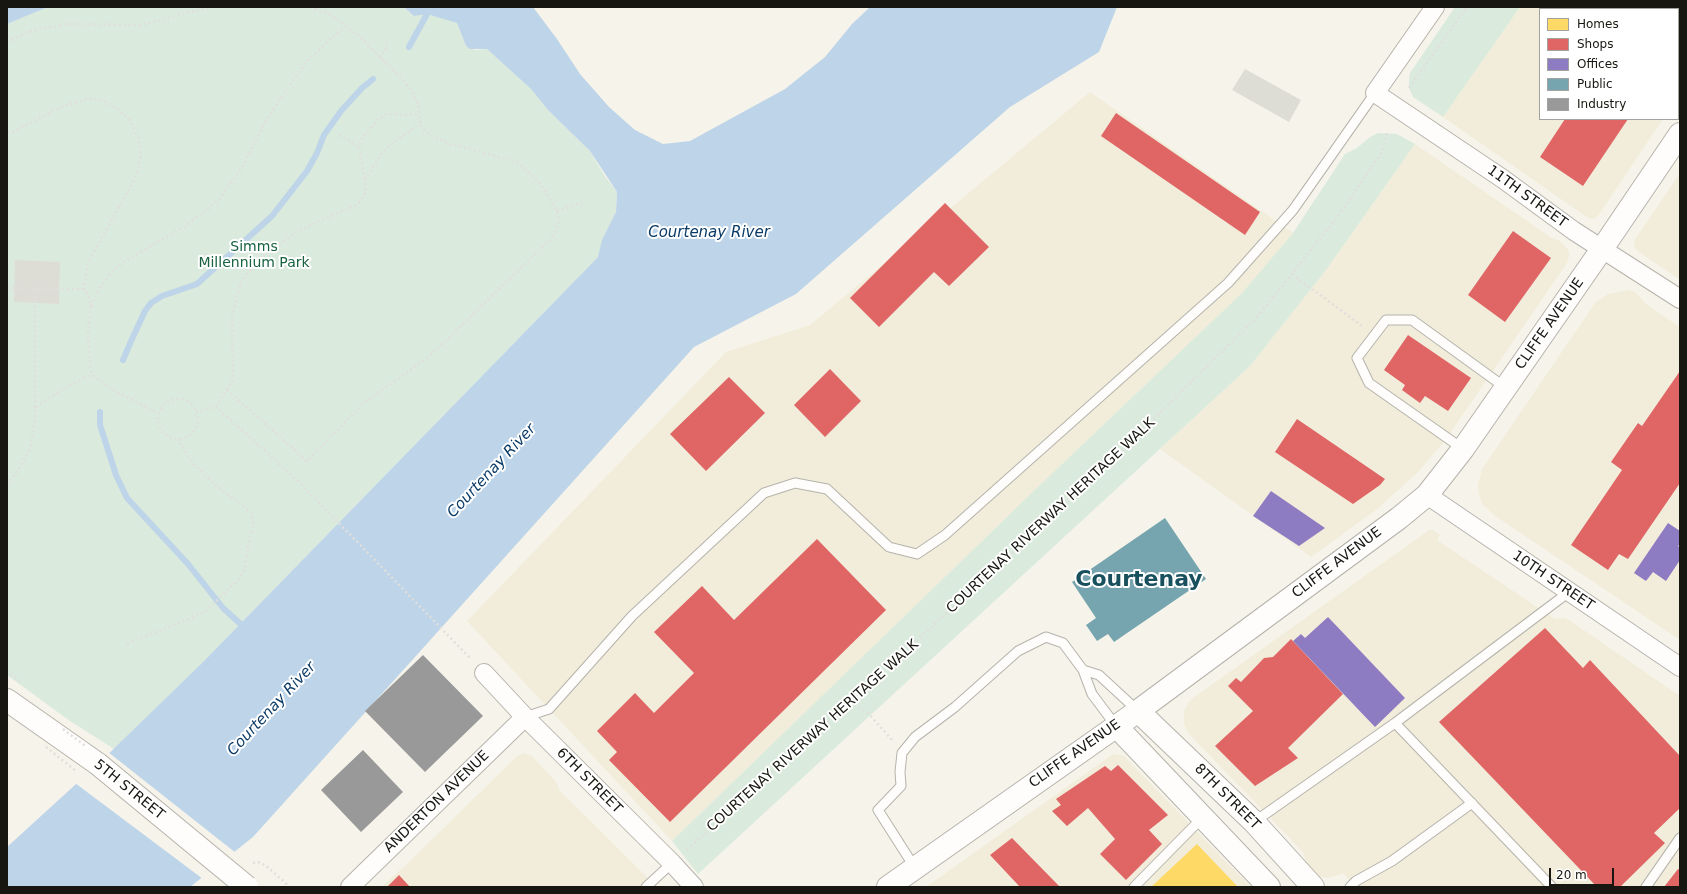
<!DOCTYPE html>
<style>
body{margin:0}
#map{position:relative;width:1687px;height:894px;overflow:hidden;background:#f6f4ea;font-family:"DejaVu Sans",sans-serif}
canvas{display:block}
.frame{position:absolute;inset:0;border:8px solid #171610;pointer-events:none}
.legend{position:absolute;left:1539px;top:8px;width:140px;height:112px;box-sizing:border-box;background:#fff;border:1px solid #a2a29f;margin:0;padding:5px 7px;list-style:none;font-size:12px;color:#171610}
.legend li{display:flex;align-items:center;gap:8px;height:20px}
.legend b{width:20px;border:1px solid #a2a29f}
.scale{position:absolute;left:1549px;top:868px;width:65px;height:18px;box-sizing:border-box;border:2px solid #171610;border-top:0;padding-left:5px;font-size:12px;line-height:14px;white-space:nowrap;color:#171610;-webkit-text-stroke:3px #fff;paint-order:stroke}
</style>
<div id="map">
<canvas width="1687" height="894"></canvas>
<div class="frame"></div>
<ul class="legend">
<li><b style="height:11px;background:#ffd966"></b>Homes</li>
<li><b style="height:11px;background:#e06666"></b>Shops</li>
<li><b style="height:11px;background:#8e7cc3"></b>Offices</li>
<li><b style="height:11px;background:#76a5af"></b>Public</li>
<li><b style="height:11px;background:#999"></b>Industry</li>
</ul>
<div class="scale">20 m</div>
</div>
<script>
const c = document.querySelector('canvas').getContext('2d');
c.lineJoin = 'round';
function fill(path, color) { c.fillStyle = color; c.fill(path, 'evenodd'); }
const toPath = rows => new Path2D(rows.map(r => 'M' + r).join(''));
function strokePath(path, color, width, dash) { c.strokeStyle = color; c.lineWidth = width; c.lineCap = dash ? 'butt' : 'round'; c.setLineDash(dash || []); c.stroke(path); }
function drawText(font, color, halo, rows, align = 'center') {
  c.font = font + ' "DejaVu Sans",sans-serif'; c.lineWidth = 4; c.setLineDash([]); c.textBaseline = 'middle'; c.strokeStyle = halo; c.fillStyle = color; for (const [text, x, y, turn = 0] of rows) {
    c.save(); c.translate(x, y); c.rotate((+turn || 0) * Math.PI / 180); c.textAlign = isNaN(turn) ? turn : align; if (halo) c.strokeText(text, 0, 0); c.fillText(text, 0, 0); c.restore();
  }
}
const built = toPath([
 [1520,7,1680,7,1680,95,1678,97,1678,9,1540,9,1540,119,1663,119,1598,216,1593,219,1588,218,1443,117],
 [1090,92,1293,233,1242,293,1040,485,672,841,467,621,726,352,810,325],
 [1415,144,1552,238,1560,241,1569,251,1569,256,1567,263,1444,442,1418,472,1376,510,1311,557,1160,449,1250,366,1326,270],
 [1680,173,1680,280,1639,252,1634,247,1634,244,1636,238],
 [1628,290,1635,292,1646,304,1680,327,1680,640,1495,516,1482,504,1479,494,1478,485,1482,469,1595,303,1608,294],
 [1429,530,1433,530,1440,535,1437,540,1555,619,1564,618,1569,620,1680,696,1680,887,1355,887,1343,873,1339,875,1328,878,1317,876,1307,865,1303,852,1189,734,1184,724,1184,711,1188,703,1193,698],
 [524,753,532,756,557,783,559,790,657,887,381,887,406,865,517,756],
 [1113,754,1124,756,1251,887,926,887]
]);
const green = toPath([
 [48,7,404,7,414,16,427,14,442,18,457,23,466,46,475,50,487,49,531,89,548,110,590,151,604,175,617,192,616,212,598,257,204,661,114,749,70,721,7,675,7,24],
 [1455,7,1520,7,1443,117,1413,97,1409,88,1409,80,1410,73],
 [1378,133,1397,134,1415,144,1326,270,1250,366,698,874,672,841,1040,485,1242,293,1293,233,1345,154,1357,148,1370,137]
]);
const water = toPath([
 [7,7,48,7,7,24],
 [404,7,533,7,557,39,580,74,609,107,635,130,663,144,690,141,785,89,825,57,852,24,870,7,1117,7,1099,52,1010,107,796,294,694,347,253,837,190,887,7,887,7,847,98,764,204,661,598,257,602,240,616,212,617,192,590,151,548,110,531,89,487,49,470,49,466,46,457,23,427,14,414,16]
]);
const pier = toPath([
 [108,752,236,853,203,879,75,783]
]);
const homes = toPath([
 [1615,7,1673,7,1676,9,1618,9],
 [1677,7,1680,7,1680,51,1678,50,1678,9,1676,9],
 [1197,844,1238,887,1151,887]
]);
const shops = toPath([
 [1586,7,1609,7,1611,9,1585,9],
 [1116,113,1260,212,1245,235,1101,136],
 [1565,119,1628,119,1583,186,1540,157],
 [945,203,989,247,949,286,934,272,879,327,850,298],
 [1513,231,1551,258,1505,322,1468,295],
 [1408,335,1471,378,1448,411,1425,396,1420,403,1402,390,1405,385,1384,370],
 [830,369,861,401,825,437,794,405],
 [1680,371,1680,483,1628,559,1619,554,1608,570,1571,545,1622,470,1611,462,1638,423,1642,426],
 [729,377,765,413,706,471,670,434],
 [1297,419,1385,479,1380,485,1353,504,1275,452],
 [817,539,886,610,670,822,609,760,617,752,597,731,635,693,654,713,694,673,654,632,702,586,734,620],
 [1545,628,1583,668,1590,660,1680,756,1680,808,1654,833,1665,843,1620,887,1597,887,1439,722],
 [1291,639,1343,694,1288,748,1298,758,1255,786,1215,746,1253,711,1228,686,1236,678,1241,682,1264,658,1273,657],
 [1118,765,1168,815,1149,830,1162,844,1126,880,1100,854,1115,839,1088,808,1067,826,1052,811,1061,805,1056,799,1105,766,1111,771],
 [1012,838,1060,887,1020,887,990,855],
 [1678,869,1680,870,1680,887,1664,887],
 [399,875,410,887,387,887]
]);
const offices = toPath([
 [1271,491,1325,528,1299,546,1253,516],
 [1668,523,1680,531,1680,544,1678,546,1680,548,1680,560,1666,581,1653,572,1646,581,1634,573],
 [1328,617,1405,698,1375,727,1293,641,1301,634,1305,638]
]);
const public = toPath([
 [1165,518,1206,579,1114,642,1108,634,1097,641,1086,625,1096,618,1072,582]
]);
const industry = toPath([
 [423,655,483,716,425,772,365,711],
 [363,750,403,792,361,832,321,790]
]);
const stream = toPath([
 [409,47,427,14],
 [123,360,132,339,145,311,151,303,162,296,197,284,272,216,307,171,317,153,324,135,341,111,362,88,373,79],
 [100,412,100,425,116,475,127,498,188,564,223,608,246,629]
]);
const building = toPath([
 [1245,69,1301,100,1289,122,1232,90],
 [15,260,60,262,59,304,14,302]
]);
const path = toPath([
 [7,42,27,32,67,24,141,25,209,7],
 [380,58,386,48,387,39],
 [1409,88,1467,7],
 [7,133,15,131,61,107,86,99,94,99,103,101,116,107,129,120,138,137,141,155,138,169,132,184,88,262,84,289,88,294,91,306,88,332,90,368,92,374,96,378,115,391,158,413],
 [339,135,359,147],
 [365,179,359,147,362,139,377,120,386,114,403,115,420,114],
 [557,211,583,202],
 [1292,274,1362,326],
 [7,288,84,289],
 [91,306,99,289,110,274,123,262,184,227,219,200,242,167,266,121,294,79,308,60,345,26],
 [227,390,307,461,364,403,431,355,552,238,559,224,557,211,540,183,518,162,450,144,430,135,421,128,418,105,412,91,401,78,361,38,333,16,309,7],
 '158 419a20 20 0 1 1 40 0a20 20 0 1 1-40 0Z',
 [36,407,63,389,92,374],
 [216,407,233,379,232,316,241,282,261,258,290,236,298,231,358,204,366,192,365,180,384,150,420,123],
 [196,412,216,407,297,480,471,659],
 [7,485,18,470,30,449,35,421,35,288],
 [127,644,205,612,238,580,245,569,249,540,253,525,253,514,214,484,194,464,178,440],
 [7,670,20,681],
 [850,702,868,713,893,741],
 [687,850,1086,486,1258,316,1339,215,1382,152,1387,133],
 [253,863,258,862,265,865,290,887]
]);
const lane = toPath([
 [1463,449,1369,383,1357,358,1386,320,1412,320,1506,388],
 [1083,670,1099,675,1138,711],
 [525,717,549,709,632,616,764,493,795,483,827,489,889,547,917,554,945,535,1228,283,1293,210,1375,93],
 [1395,723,1552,887],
 [1254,822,1395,723,1569,592],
 [915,868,878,810,901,786,900,772,902,753,915,737,955,707,1018,651,1046,637,1063,643,1083,670,1092,694,1116,726],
 [646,887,672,863],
 [1134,887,1203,817],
 [1350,887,1356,881,1392,861,1472,803],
 [1646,887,1680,838]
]);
const street = toPath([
 [1435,7,1375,93,1503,179,1574,231,1680,299],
 [1427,495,1680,667],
 [484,673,525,717,672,863,694,887],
 [350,887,525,717]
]);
const secondary = toPath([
 [7,700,98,764],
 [1138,711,1254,822,1313,887],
 [1116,726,1269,887],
 [888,887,1138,711,1399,518,1427,495,1463,449,1602,249,1680,134]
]);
const pathBridge = toPath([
 [63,729,87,747],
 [46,747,76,771]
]);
const secondaryBridge = toPath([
 [98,764,247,887]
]);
const streetNames = [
 ["11TH STREET",1527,197,36],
 ["CLIFFE AVENUE",1550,324,-55],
 ["COURTENAY RIVERWAY HERITAGE WALK",1051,516,-43],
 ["CLIFFE AVENUE",1337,563,-37],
 ["10TH STREET",1553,581,34],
 ["COURTENAY RIVERWAY HERITAGE WALK",813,736,-42],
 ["CLIFFE AVENUE",1075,754,-35],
 ["6TH STREET",589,781,45],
 ["5TH STREET",129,790,39],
 ["8TH STREET",1227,797,45],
 ["ANDERTON AVENUE",437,802,-44]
];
const parkNames = [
 ["Simms",254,247],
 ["Millennium Park",254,263]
];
const waterNames = [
 ["Courtenay River",709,233],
 ["Courtenay River",492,471,-47],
 ["Courtenay River",272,709,-47]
];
const townNames = [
 ["Courtenay",1139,580]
];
fill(built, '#f1edda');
fill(green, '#daeadc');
fill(water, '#bed4e9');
fill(pier, '#f6f4ea');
fill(homes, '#ffd966');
fill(shops, '#e06666');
fill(offices, '#8e7cc3');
fill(public, '#76a5af');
fill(industry, '#999');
strokePath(stream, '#bed4e9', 6);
fill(building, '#deddd5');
strokePath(lane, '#b5b3ab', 11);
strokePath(street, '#b5b3ab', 20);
strokePath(secondary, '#b5b3ab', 24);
strokePath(path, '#e0dfdc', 2.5, [2, 3]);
strokePath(lane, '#fefdfc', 9);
strokePath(street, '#fefdfc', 18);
strokePath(secondary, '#fefdfc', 22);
strokePath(secondaryBridge, '#b5b3ab', 24, []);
strokePath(pathBridge, '#e0dfdc', 2.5, [2, 3]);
strokePath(secondaryBridge, '#fefdfc', 22);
drawText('14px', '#171610', '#fff', streetNames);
drawText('14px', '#176241', '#fff', parkNames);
drawText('italic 15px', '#0a3b67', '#fff', waterNames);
drawText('bold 22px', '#19505d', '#fff', townNames);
</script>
